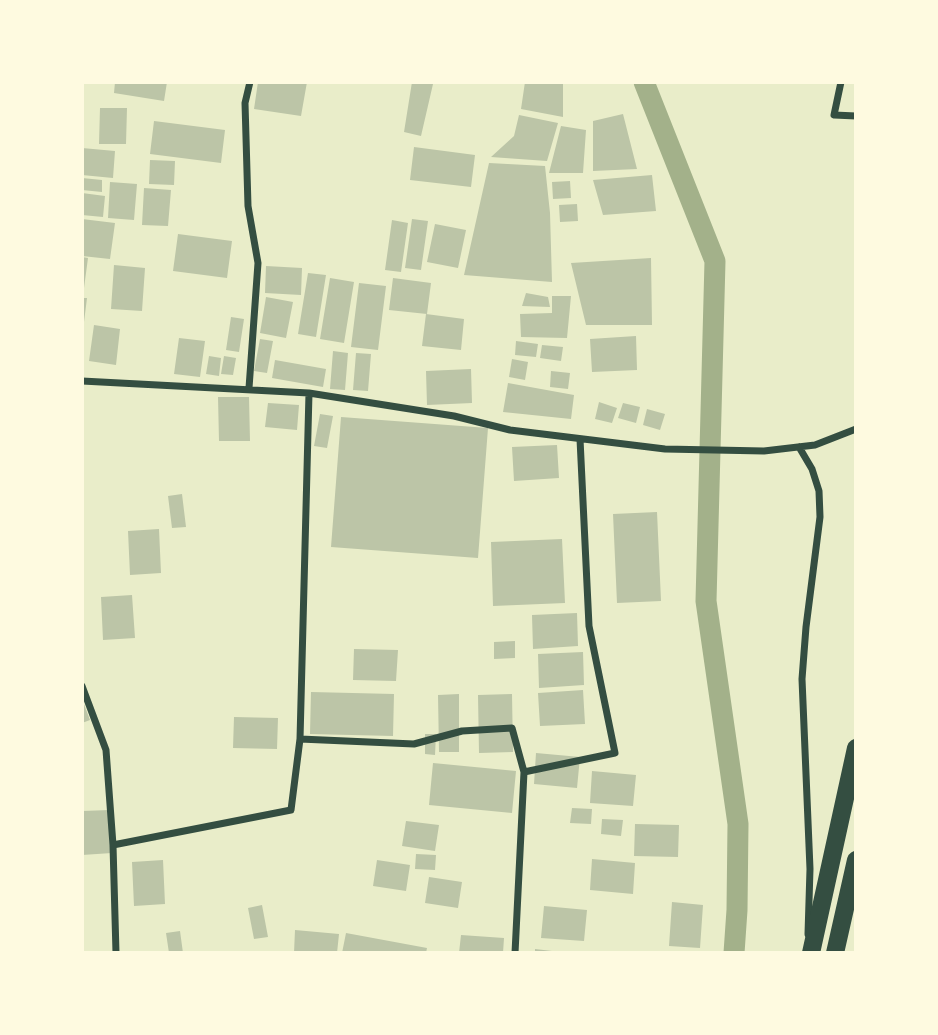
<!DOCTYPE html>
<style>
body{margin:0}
#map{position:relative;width:938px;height:1035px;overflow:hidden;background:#e9edc9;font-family:Figtree,sans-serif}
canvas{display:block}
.frame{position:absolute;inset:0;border:84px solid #fefae0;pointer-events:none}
</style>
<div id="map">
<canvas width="938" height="1035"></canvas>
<div class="frame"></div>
</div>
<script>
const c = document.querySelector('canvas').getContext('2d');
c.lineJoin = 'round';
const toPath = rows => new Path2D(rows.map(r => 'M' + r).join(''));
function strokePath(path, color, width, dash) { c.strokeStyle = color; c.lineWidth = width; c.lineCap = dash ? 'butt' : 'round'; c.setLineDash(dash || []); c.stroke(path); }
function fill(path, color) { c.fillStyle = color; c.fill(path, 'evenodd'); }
const canal = toPath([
 [644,82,715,261,706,601,738,824,737,910,734,953]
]);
const building = toPath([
 [115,82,167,82,164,101,114,93],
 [258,82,307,82,301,116,254,109],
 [412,82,433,84,421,136,404,132],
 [525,82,563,82,563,117,521,109],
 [100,108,127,108,126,144,99,144],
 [623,114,637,169,593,171,593,121],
 [519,115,558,123,547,161,491,157,514,136],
 [154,121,225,130,221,163,150,154],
 [561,126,586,130,583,173,549,173],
 [414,147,475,155,471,187,410,180],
 [82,148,115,151,113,178,82,175],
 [150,160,175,161,174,185,149,184],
 [489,163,545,166,550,213,552,282,464,275],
 [652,175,656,211,603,215,593,180],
 [82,178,102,180,102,192,82,190],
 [570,181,571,198,553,199,552,182],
 [110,182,137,184,134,220,108,218],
 [144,188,171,190,168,226,142,225],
 [82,193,105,196,103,217,82,215],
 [577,204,578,221,560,222,559,205],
 [82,219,115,223,110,259,82,256],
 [412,219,428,221,421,270,405,268],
 [392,220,408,223,401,272,385,270],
 [435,224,466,230,458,268,427,262],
 [178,234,232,241,227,278,173,271],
 [82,257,88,258,84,288,82,288],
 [651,258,652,325,586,325,571,263],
 [114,265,145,268,142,311,111,309],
 [266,266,302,268,301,295,265,293],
 [308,273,326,275,316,337,298,334],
 [330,278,354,282,344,343,320,339],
 [393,278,431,283,427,314,389,310],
 [359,283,386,286,378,350,351,347],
 [526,293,548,297,550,307,522,306],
 [552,296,571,296,567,338,521,337,520,314,552,313],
 [266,297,293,302,286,338,260,333],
 [82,298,87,298,84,322,82,322],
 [426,314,464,319,461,350,422,346],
 [231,317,244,319,239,352,226,350],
 [94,325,120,329,116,365,89,361],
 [636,336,637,370,592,372,590,339],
 [179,338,205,341,200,377,174,374],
 [260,339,273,341,267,373,254,371],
 [516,341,538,344,536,357,515,355],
 [542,345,563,347,561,361,540,358],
 [333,351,348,353,345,390,330,389],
 [356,353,371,354,368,391,353,390],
 [209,356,221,358,219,376,206,374],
 [224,356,236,358,233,375,221,374],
 [512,359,528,362,525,380,509,377],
 [275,360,326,369,323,387,272,378],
 [471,369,472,403,427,405,426,371],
 [551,371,570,373,568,389,550,387],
 [508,383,574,395,571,419,503,412],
 [218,397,249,397,250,441,219,441],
 [599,402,617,408,612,423,595,419],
 [268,403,299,405,297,430,265,427],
 [623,403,640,407,636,423,618,418],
 [647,409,665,414,660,430,643,425],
 [320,414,333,416,327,448,314,446],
 [341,417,488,428,478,558,331,547],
 [557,445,559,478,514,481,512,447],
 [182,494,186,527,172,528,168,496],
 [657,512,661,601,617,603,613,514],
 [159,529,161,573,130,575,128,531],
 [562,539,565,603,493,606,491,542],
 [132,595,135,638,103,640,101,597],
 [577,613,578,646,533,649,532,615],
 [515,641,515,658,494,659,494,642],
 [354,649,398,650,396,681,353,680],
 [583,652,584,685,539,688,538,654],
 [583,690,585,724,540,726,538,693],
 [311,692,394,694,393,736,310,734],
 [459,694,459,752,439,752,438,695],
 [512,694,513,752,479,753,478,695],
 [82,699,90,720,82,723],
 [234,717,278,718,277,749,233,748],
 [425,734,436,734,435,755,425,754],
 [536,753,580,757,577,788,534,784],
 [433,763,516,771,512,813,429,805],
 [592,771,636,775,633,806,590,803],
 [572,808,592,809,591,824,570,823],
 [110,810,112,853,82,855,82,811],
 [602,819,623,820,621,836,601,834],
 [406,821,439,825,435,851,402,846],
 [635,824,679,825,678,857,634,856],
 [416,854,436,855,435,870,415,869],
 [592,859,635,863,633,894,590,890],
 [163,860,165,904,134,906,132,862],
 [377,860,410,865,406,891,373,886],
 [429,877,462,882,458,908,425,903],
 [672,902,703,905,700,948,669,946],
 [262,905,268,937,254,939,248,908],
 [544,906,587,910,584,941,541,938],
 [295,930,339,934,337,953,294,953],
 [180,931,183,953,169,953,166,933],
 [346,933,427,948,426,953,342,953],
 [461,935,504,938,503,953,459,953],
 [535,949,552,951,552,953,535,953]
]);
const minor = toPath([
 [841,82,834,115,856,116],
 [82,381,309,393,454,416,510,430,665,449,764,451,815,445,856,429],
 [249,388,258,263,248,206,245,103,250,82],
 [799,447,812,469,819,491,820,517,806,627,802,679,810,869,808,934],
 [82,686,106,750,113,845,116,953],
 [300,739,309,393],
 [524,772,615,753,589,626,580,439],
 [113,845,291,810,300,739,414,744,462,731,512,728,524,772,515,953]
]);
const trunk = toPath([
 [811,953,856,748],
 [835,953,856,860]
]);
strokePath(canal, '#a3b18a', 21);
fill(building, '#bcc5a7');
strokePath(minor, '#344e41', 7);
strokePath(trunk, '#344e41', 18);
</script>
